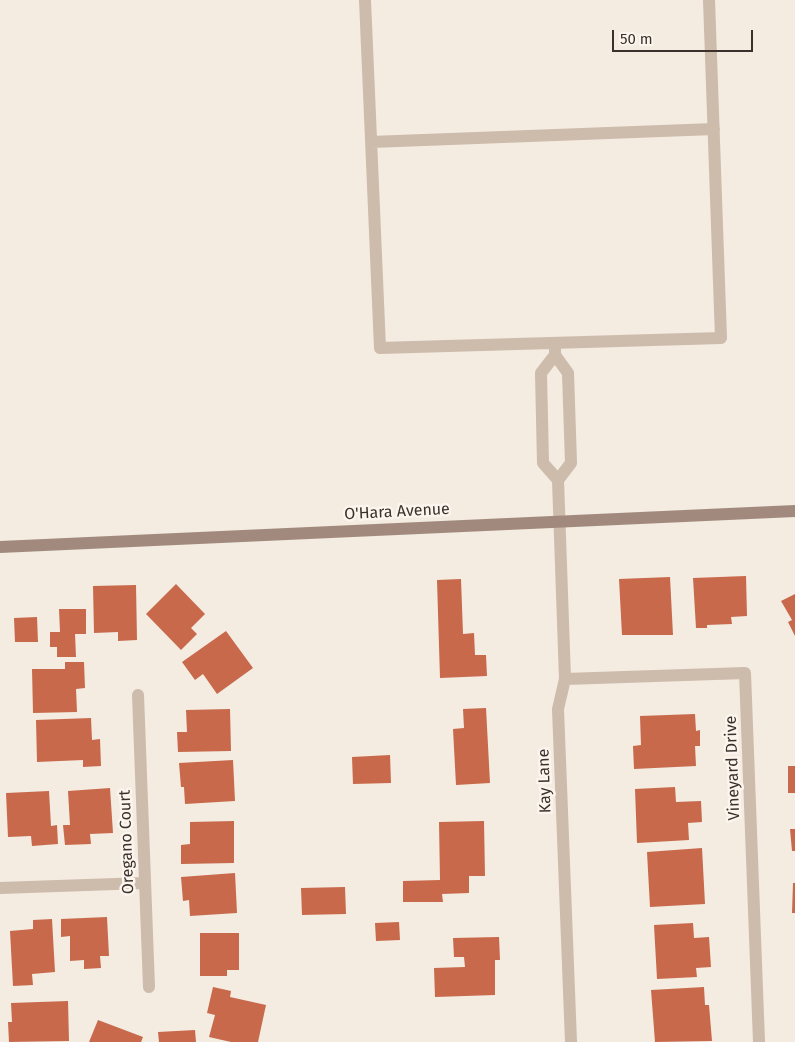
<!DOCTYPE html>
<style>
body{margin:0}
#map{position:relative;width:795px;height:1042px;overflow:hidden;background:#f4ebe1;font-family:"Fira Sans",sans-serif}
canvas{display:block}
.scale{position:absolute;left:612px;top:30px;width:141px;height:22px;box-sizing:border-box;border:2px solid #3b302b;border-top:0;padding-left:6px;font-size:15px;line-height:18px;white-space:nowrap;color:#3b302b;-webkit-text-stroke:4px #fbf5ee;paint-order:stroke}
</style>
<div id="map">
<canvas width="795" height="1042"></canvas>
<div class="scale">50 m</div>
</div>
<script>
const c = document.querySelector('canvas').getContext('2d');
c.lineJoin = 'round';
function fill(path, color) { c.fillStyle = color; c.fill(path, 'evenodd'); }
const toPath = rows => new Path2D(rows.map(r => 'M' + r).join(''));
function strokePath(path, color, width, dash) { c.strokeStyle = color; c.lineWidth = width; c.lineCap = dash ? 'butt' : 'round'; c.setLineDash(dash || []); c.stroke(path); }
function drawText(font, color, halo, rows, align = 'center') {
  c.font = font + ' "Fira Sans",sans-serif'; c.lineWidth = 5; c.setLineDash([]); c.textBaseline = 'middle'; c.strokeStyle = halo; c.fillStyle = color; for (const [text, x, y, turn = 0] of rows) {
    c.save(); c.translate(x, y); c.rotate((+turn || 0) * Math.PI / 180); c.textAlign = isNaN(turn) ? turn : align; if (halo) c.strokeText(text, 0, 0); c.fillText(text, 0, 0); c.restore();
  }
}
const building = toPath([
 [746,576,747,616,731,617,732,624,707,625,707,628,696,628,693,578],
 [670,577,673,635,622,635,619,579],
 [461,579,463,634,474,633,475,655,486,655,487,676,440,678,437,580],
 [176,584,205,614,191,628,197,634,181,650,146,614],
 [136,585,137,640,118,641,118,632,94,633,93,586],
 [795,594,795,636,788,622,792,620,781,601],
 [59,609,86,609,86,634,75,634,76,657,57,657,57,647,50,647,50,632,60,632],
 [37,617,38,642,15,642,14,618],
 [226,631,253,668,217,694,203,674,195,680,182,662],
 [65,662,84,662,85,688,76,689,77,712,33,713,32,669,65,669],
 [486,708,490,783,456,785,453,729,464,728,463,709],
 [230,709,231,751,178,752,177,732,187,732,186,710],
 [695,714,696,731,700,730,700,746,695,746,696,766,634,769,633,746,641,745,640,716],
 [91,718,92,740,100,739,101,766,83,767,83,760,37,762,36,720],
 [390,755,391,783,353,784,352,757],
 [233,760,235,801,185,804,184,787,181,787,179,763],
 [788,766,795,766,795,793,788,793],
 [675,787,676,802,701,801,702,822,688,823,689,840,637,843,635,789],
 [110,788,113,833,90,834,91,844,65,845,63,825,70,825,68,791],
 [49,791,51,826,57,825,58,844,32,846,31,836,8,837,6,793],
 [234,821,234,863,181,864,181,845,190,844,190,822],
 [484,821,485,876,469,876,469,893,442,894,443,902,403,902,403,881,440,880,439,822],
 [790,829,795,829,795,851,792,851],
 [702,848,705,904,650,907,647,852],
 [235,873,237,913,190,916,189,900,183,901,181,877],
 [793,883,795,883,795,913,792,913],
 [345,887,346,914,302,915,301,888],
 [107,917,109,956,100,956,101,968,84,969,84,960,70,961,70,936,61,937,61,919],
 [52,919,55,972,32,974,33,985,13,986,10,931,33,929,33,920],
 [399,922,400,940,376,941,375,923],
 [693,923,694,938,709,937,711,967,696,968,697,977,657,979,654,925],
 [200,933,239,933,239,970,227,970,227,976,200,976],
 [499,937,500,960,495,960,495,995,435,997,434,968,465,967,464,957,454,957,453,938],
 [213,987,231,991,230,997,266,1005,258,1042,231,1042,209,1037,215,1015,207,1013],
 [704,987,705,1005,709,1005,712,1041,655,1042,651,990],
 [68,1001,69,1041,9,1042,8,1022,12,1022,11,1003],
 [98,1020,143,1037,141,1042,89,1042],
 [195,1030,196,1042,159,1042,158,1032]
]);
const minor = toPath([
 [365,0,380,348,721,338,709,0],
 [371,142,714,129],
 [555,346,555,355,568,373,571,463,558,480],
 [555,355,541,373,543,463,558,480,565,679,558,709,571,1042],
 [565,679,745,673,759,1042],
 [138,695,149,987],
 [0,888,144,883]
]);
const secondary = toPath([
 [0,547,795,511]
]);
const streetNames = [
 ["O'Hara Avenue",397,512,-3],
 ["Vineyard Drive",733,768,-92],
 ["Kay Lane",545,781,-92],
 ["Oregano Court",127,842,-92]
];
fill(building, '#c8694b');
strokePath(minor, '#cdbbac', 12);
strokePath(secondary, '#a18a7d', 12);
drawText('16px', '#3b302b', '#fbf5ee', streetNames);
</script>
